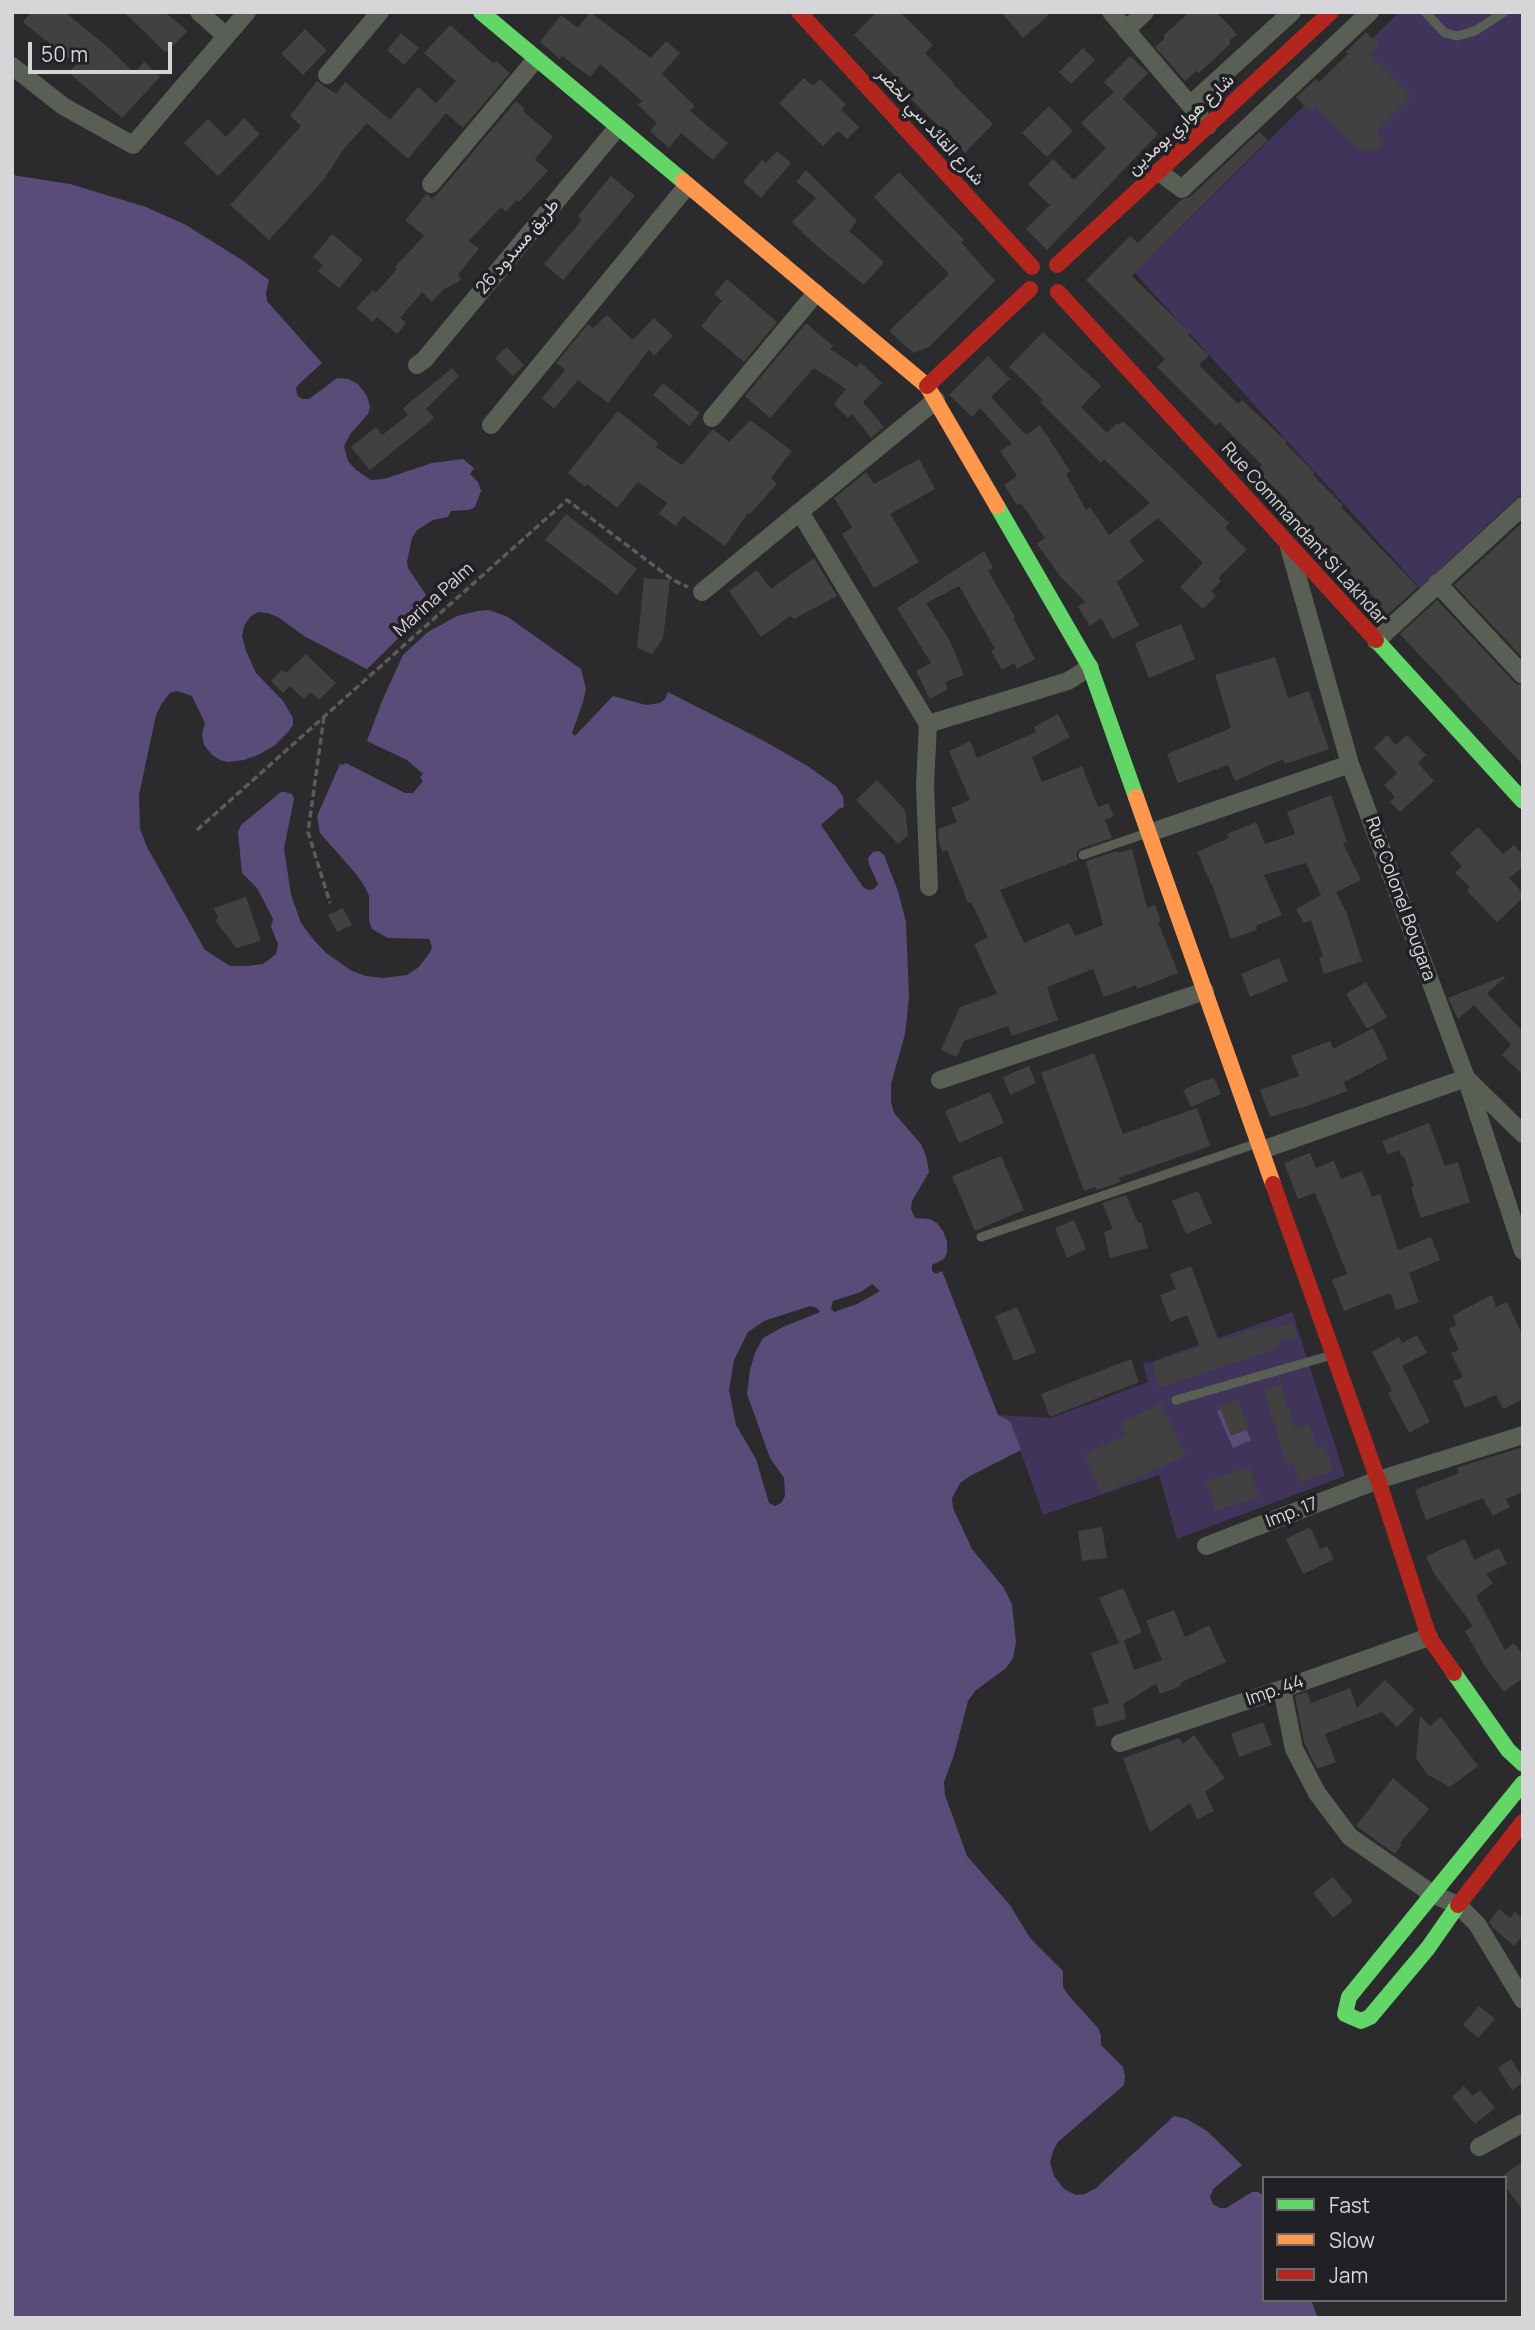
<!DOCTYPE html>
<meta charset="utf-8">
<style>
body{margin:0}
#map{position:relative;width:1535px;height:2330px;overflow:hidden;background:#2b2a2d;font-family:Manrope,sans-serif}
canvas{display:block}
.frame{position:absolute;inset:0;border:14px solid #d6d5d8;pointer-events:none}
.legend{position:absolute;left:1262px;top:2176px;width:245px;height:126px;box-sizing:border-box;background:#212024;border:2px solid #69686c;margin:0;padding:9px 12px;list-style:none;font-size:21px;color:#d6d5d8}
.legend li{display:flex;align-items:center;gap:14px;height:35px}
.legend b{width:35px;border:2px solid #69686c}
.scale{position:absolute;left:28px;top:42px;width:144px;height:32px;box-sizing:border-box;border:4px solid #d6d5d8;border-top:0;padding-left:9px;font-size:21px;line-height:24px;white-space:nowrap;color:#d6d5d8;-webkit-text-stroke:5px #212024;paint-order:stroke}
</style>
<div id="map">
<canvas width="1535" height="2330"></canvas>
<div class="frame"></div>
<ul class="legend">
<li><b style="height:9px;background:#63d668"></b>Fast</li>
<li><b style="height:9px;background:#ff974d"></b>Slow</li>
<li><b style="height:9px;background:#b3261e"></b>Jam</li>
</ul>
<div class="scale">50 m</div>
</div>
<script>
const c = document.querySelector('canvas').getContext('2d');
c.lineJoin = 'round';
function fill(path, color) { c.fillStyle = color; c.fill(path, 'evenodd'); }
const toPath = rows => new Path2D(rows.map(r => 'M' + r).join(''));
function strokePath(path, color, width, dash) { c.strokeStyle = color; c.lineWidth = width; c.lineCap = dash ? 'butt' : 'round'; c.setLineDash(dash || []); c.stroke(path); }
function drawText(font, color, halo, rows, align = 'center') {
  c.font = font + ' Manrope,Vazirmatn,sans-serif'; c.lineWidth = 7; c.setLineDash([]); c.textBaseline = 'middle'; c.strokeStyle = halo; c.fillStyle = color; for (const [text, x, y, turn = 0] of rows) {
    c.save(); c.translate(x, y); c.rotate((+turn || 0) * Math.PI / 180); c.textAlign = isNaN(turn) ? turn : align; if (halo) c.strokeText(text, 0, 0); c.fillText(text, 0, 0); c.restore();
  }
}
const green = toPath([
 [1399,12,1523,12,1523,492,1420,588,1135,273],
 [1292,1312,1345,1476,1177,1539,1159,1475,1043,1515,1010,1421,998,1415,1051,1418,1148,1382,1143,1363,1148,1363]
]);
const water = toPath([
 [12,175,70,184,146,207,186,225,242,260,269,280,266,293,267,301,322,363,300,383,296,388,297,395,302,399,309,399,337,378,348,379,358,384,367,396,370,407,368,414,351,433,344,446,348,461,356,470,371,480,384,479,432,463,463,459,474,468,470,474,478,482,481,491,475,507,469,510,451,511,448,517,433,520,417,530,412,538,407,562,408,568,426,595,423,598,425,602,416,613,421,616,367,669,304,636,278,617,267,613,258,612,250,617,244,626,242,636,246,651,256,673,283,701,293,718,293,725,288,732,274,746,258,755,244,760,228,762,220,760,211,754,204,745,202,734,205,723,192,696,177,691,170,693,162,703,156,715,139,795,140,829,147,847,205,950,230,966,246,966,263,964,276,954,278,944,271,927,273,919,257,888,242,873,238,832,241,825,281,792,285,792,292,794,294,799,284,848,291,895,301,923,313,939,326,953,352,971,366,976,383,978,407,975,419,967,430,952,432,947,429,939,388,938,372,929,369,920,369,896,365,887,356,874,320,833,317,816,340,764,343,765,346,763,405,793,413,793,423,781,420,777,423,774,407,760,367,741,382,701,403,655,428,632,457,616,477,611,489,610,508,617,581,669,586,689,583,702,572,733,575,736,613,696,646,705,660,703,665,699,668,692,766,742,806,765,836,786,843,797,844,807,839,809,821,825,863,887,868,890,874,889,878,884,869,864,868,858,873,852,879,851,884,855,898,891,906,922,909,997,905,1034,891,1084,891,1102,894,1113,921,1144,926,1156,929,1172,912,1201,911,1209,915,1218,930,1219,937,1223,943,1231,947,1241,947,1253,944,1259,932,1265,932,1271,936,1274,942,1271,998,1415,1010,1421,1021,1450,970,1476,960,1483,952,1498,953,1508,972,1549,1004,1588,1012,1605,1016,1642,1013,1658,1006,1668,975,1691,968,1701,954,1755,944,1782,945,1795,967,1856,1010,1905,1030,1938,1063,1971,1063,1987,1069,1996,1098,2028,1101,2036,1101,2045,1123,2067,1125,2076,1124,2085,1058,2142,1053,2151,1050,2163,1054,2176,1064,2189,1076,2195,1085,2194,1096,2188,1174,2116,1187,2119,1207,2131,1242,2165,1213,2189,1210,2197,1213,2204,1220,2208,1226,2208,1252,2192,1258,2192,1264,2196,1264,2300,1311,2300,1318,2318,12,2318],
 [1235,1403,1251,1440,1233,1448,1217,1411]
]);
const pier = toPath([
 [872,1284,880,1291,857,1304,834,1312,831,1308,833,1301,861,1292],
 [810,1306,817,1308,820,1312,783,1327,763,1338,755,1353,750,1370,747,1394,770,1458,784,1478,785,1496,781,1503,775,1506,769,1503,756,1459,736,1425,729,1390,734,1360,748,1332,764,1321]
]);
const building = toPath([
 [31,12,65,12,110,49,134,73,144,62,160,77,122,118,69,73,76,65,23,22],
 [124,12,165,12,187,31,166,53],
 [590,12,651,58,666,41,680,53,662,74,695,106,690,111,728,143,713,160,681,133,669,148,650,131,657,123,638,105,642,101,600,64,590,77,562,56,560,59,540,42,561,15,578,28],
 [877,12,900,12,933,45,925,53,954,83,953,84,993,124,965,153,908,96,912,93,854,35],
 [1001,12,1052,12,1023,38],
 [1189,12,1216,12,1237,34,1230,40,1230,44,1199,73,1196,71,1185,81,1155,47,1164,39,1164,35],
 [450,25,493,63,496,61,510,73,463,128,446,113,408,159,367,123,343,150,325,178,269,240,230,205,301,126,290,116,317,81,336,94,345,82,390,120,418,87,436,103,456,81,424,53],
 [305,29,327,50,303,75,281,54],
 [1366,32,1379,45,1370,54,1412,96,1376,132,1385,141,1374,153,1368,147,1362,152,1315,106,1310,111,1296,97,1316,79,1319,82,1348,54,1346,52],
 [401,33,419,48,404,65,387,50],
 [1083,48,1095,60,1071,84,1059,72],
 [1130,56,1148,73,1123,99,1158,134,1047,250,1026,229,1050,205,1028,184,1053,159,1074,180,1106,148,1081,123,1114,92,1104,82],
 [804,78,813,86,820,79,846,104,841,110,859,127,847,139,838,131,823,146,779,103],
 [516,101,525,109,523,111,553,137,535,159,548,171,519,202,517,200,506,212,501,207,469,241,479,249,458,274,461,280,444,289,432,302,422,292,400,318,406,323,397,334,377,317,373,322,356,308,373,290,376,293,397,269,395,267,424,236,405,220,427,194,432,199,440,191],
 [1049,106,1073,131,1047,157,1022,133],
 [244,118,260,134,218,176,184,143,208,119,226,137],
 [1259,132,1268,140,1132,276,1190,333,1188,335,1209,355,1199,365,1238,404,1242,400,1287,442,1285,443,1315,473,1313,475,1343,505,1341,507,1418,587,1385,617,1372,604,1377,600,1313,537,1316,534,1286,505,1289,502,1256,470,1262,465,1219,422,1216,426,1157,367,1165,359,1086,280,1130,236,1138,243,1181,200,1190,197],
 [777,151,791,163,761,198,743,182,762,160,766,163],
 [806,170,857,221,849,231,884,262,864,285,812,242,792,222,816,198,796,182],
 [899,172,964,240,961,242,995,281,929,347,913,353,889,331,949,274,874,197],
 [611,176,635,196,563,280,544,264,582,220,578,216],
 [332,234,363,260,339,288,318,271,323,265,313,257],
 [727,279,777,322,744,362,701,326,722,301,714,294],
 [607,315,633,340,654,318,673,336,654,356,649,350,608,403,578,380,554,409,542,398,565,370,556,363,588,324,593,328],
 [806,323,833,346,830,349,857,367,860,362,882,383,863,402,884,427,871,438,852,414,848,418,834,404,846,389,814,368,770,418,745,396],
 [1043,332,1101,386,1081,407,1107,433,1117,423,1119,425,1123,421,1229,523,1225,528,1247,550,1218,578,1221,581,1211,591,1216,596,1203,609,1180,587,1203,563,1158,518,1129,541,1144,561,1117,582,1139,626,1112,639,1101,618,1090,626,1078,607,1085,602,1060,576,1037,544,1045,538,1021,503,1017,505,1004,485,1017,476,1000,451,1012,444,980,408,972,417,949,395,988,356,1010,379,991,397,1026,435,1040,425,1070,471,1066,474,1086,510,1090,507,1109,535,1150,503,1104,459,1101,463,1040,402,1043,400,1009,367],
 [507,347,524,365,513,376,495,358],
 [452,368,459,376,426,409,434,418,370,470,351,447,376,427,382,435,408,415,403,408],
 [663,383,700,413,689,426,653,395],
 [618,411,658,443,656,447,682,465,713,429,729,442,750,420,792,451,771,478,777,484,750,514,748,513,725,546,683,516,676,526,659,514,667,503,638,482,617,508,587,484,585,487,568,473],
 [919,459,935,489,890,514,919,562,874,588,842,534,852,527,834,498,866,472,874,484],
 [566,514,637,569,617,595,545,540],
 [1523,522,1523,658,1454,585],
 [984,551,993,568,988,571,1015,617,1013,618,1035,659,1017,669,1014,663,1002,670,991,651,995,649,959,586,926,603,950,641,964,675,945,682,948,689,930,699,916,671,931,663,897,608],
 [814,558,837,596,794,619,790,616,761,637,729,591,757,570,771,589],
 [644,578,670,580,663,639,652,654,637,648],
 [1437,600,1515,683,1523,686,1523,765,1400,634],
 [1181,624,1195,659,1149,678,1135,643],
 [306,654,336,683,319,700,310,692,304,699,290,686,283,693,271,681,282,670,286,673],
 [1275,657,1288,698,1309,691,1329,749,1285,764,1283,759,1235,781,1228,765,1178,783,1167,754,1231,728,1215,675],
 [1058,714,1070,737,1032,757,1042,782,1082,766,1098,807,1108,803,1114,816,1105,820,1112,838,1080,849,1076,854,1078,860,1000,890,1024,943,1069,923,1075,936,1103,925,1086,861,1117,851,1118,853,1132,849,1147,908,1155,905,1161,921,1158,922,1178,973,1137,989,1136,985,1104,997,1093,969,1047,987,1058,1020,1012,1036,1008,1026,964,1041,957,1057,941,1050,960,1007,997,994,974,944,988,937,971,902,968,903,947,850,942,852,939,842,938,829,957,822,951,808,970,800,949,751,970,741,977,758,1036,732,1034,727],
 [1387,735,1396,745,1407,735,1426,755,1418,763,1434,781,1400,812,1390,802,1395,797,1384,785,1397,773,1374,748],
 [877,780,905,810,908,835,898,844,856,800],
 [1331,795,1347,842,1343,843,1361,880,1336,892,1347,914,1362,961,1324,974,1319,958,1323,956,1311,920,1304,923,1296,909,1321,895,1306,863,1264,875,1282,915,1256,926,1257,930,1231,939,1214,890,1197,852,1229,838,1227,834,1256,822,1265,844,1295,834,1287,812],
 [1478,827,1503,854,1514,845,1523,855,1523,867,1509,878,1523,893,1523,898,1497,922,1467,891,1470,887,1455,873,1462,866,1450,853],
 [246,897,261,941,236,948,215,920,218,918,214,908],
 [343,908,352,925,337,932,328,915],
 [1279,958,1288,981,1250,997,1241,974],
 [1504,976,1505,978,1487,993,1523,1032,1523,1075,1502,1055,1511,1045,1474,1005,1458,1019,1448,998],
 [1366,982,1387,1017,1367,1029,1346,994],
 [1373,1028,1388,1059,1344,1082,1347,1091,1299,1109,1298,1108,1270,1117,1260,1090,1299,1076,1291,1056,1330,1041,1333,1049],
 [1094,1053,1123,1134,1197,1108,1210,1146,1119,1178,1121,1182,1097,1190,1095,1187,1084,1191,1041,1073],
 [1029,1066,1036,1083,1010,1095,1003,1077],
 [1214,1078,1221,1094,1191,1107,1183,1090,1207,1079,1207,1080],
 [990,1092,1004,1123,959,1143,945,1111],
 [1429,1123,1445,1166,1458,1162,1470,1202,1421,1218,1411,1188,1414,1186,1404,1156,1402,1157,1399,1150,1388,1155,1382,1141],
 [1310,1153,1316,1168,1334,1161,1341,1179,1362,1171,1372,1197,1380,1194,1398,1250,1431,1237,1440,1260,1409,1273,1419,1302,1396,1310,1390,1293,1344,1311,1332,1280,1347,1274,1323,1212,1315,1193,1298,1199,1284,1163],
 [1001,1156,1024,1210,975,1231,952,1176],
 [1198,1191,1212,1223,1186,1234,1172,1201],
 [1126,1195,1138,1223,1141,1222,1148,1248,1110,1258,1104,1232,1113,1229,1102,1203],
 [1074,1220,1086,1249,1067,1258,1055,1228],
 [1191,1266,1219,1341,1270,1324,1271,1328,1294,1324,1297,1338,1276,1343,1278,1348,1159,1388,1153,1363,1200,1347,1187,1315,1170,1322,1160,1295,1176,1289,1170,1274],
 [1492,1295,1496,1307,1507,1302,1523,1336,1523,1399,1503,1409,1496,1395,1465,1408,1453,1381,1463,1377,1451,1353,1459,1350,1449,1329,1456,1325,1453,1315],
 [1017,1307,1036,1352,1014,1361,995,1316],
 [1417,1335,1427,1353,1402,1366,1430,1422,1409,1433,1388,1393,1392,1391,1372,1352,1399,1337,1402,1343],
 [1131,1359,1139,1382,1050,1417,1041,1394],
 [1281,1385,1294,1429,1309,1424,1317,1448,1324,1445,1334,1471,1300,1483,1293,1462,1286,1464,1264,1390],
 [1238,1399,1249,1429,1231,1436,1219,1406],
 [1161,1404,1186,1456,1101,1494,1084,1454,1126,1435,1120,1423],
 [1523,1447,1523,1492,1506,1499,1510,1507,1493,1516,1483,1498,1426,1520,1415,1490,1459,1473,1457,1468,1458,1467],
 [1250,1467,1259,1497,1215,1511,1206,1481],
 [1102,1527,1107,1558,1082,1561,1078,1531],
 [1310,1527,1320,1549,1327,1546,1334,1559,1303,1574,1286,1539],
 [1465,1539,1474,1560,1499,1548,1507,1564,1486,1574,1493,1583,1476,1596,1505,1650,1514,1643,1523,1655,1523,1678,1504,1692,1484,1665,1465,1631,1473,1626,1435,1575,1426,1556],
 [1123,1588,1142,1632,1119,1643,1099,1598],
 [1174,1610,1185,1637,1209,1625,1226,1662,1180,1683,1181,1686,1160,1694,1156,1684,1123,1704,1126,1719,1097,1727,1092,1708,1109,1703,1091,1653,1124,1641,1134,1670,1162,1660,1146,1621],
 [1385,1680,1415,1710,1397,1727,1382,1712,1325,1734,1336,1762,1317,1769,1304,1742,1295,1696,1307,1692,1311,1703,1350,1688,1357,1708],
 [1420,1716,1430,1726,1441,1717,1478,1766,1450,1787,1428,1775,1416,1758],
 [1263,1722,1272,1745,1239,1757,1231,1734],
 [1194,1735,1225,1778,1205,1792,1214,1811,1197,1819,1190,1803,1150,1832,1123,1758,1179,1738,1183,1744],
 [1393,1778,1429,1809,1400,1843,1402,1844,1395,1854,1356,1826],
 [1333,1877,1353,1901,1333,1918,1313,1893],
 [1499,1909,1510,1918,1515,1912,1523,1919,1523,1935,1514,1946,1492,1927,1489,1922],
 [1479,2006,1495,2019,1478,2038,1463,2025],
 [1511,2059,1523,2078,1523,2083,1512,2090,1498,2068],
 [1464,2086,1472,2096,1480,2090,1495,2108,1475,2124,1452,2097],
 [1523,2161,1523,2211,1505,2186,1505,2178,1500,2178]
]);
const path = toPath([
 [324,717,308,832,330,903],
 [197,830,567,500,673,580,688,587]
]);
const lane = toPath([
 [1425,12,1445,33,1457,36,1475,31,1504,12],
 [1083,855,1147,833],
 [981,1237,1258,1143],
 [1176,1400,1332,1355]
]);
const street = toPath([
 [199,12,226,36],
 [1111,12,1208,126],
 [1126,30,1145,12],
 [12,66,63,106,133,145,247,12],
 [327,75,380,12],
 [1190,105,1292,12],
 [1159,172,1182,189,1370,12],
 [431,184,536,59],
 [417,365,424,360,618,127],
 [712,418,816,293],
 [491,425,687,186],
 [800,512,928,724,925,786,929,887],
 [1289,547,1350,764,1466,1078,1523,1251],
 [1437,583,1523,675],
 [702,592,936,400],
 [1376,641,1523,506],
 [928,724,1068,681,1090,667],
 [1149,833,1350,764],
 [940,1080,1205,991],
 [1262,1150,1466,1078,1523,1134],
 [1206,1546,1378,1480,1523,1435],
 [1282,1689,1294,1749,1317,1793,1350,1837,1434,1895,1458,1905,1477,1924,1523,2000],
 [1120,1743,1282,1689,1429,1637],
 [1479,2147,1523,2123]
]);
const fast = toPath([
 [481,12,683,181],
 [997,506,1090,667,1136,797],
 [1376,640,1523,801],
 [1454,1673,1508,1750,1523,1764],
 [1458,1905,1428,1948,1370,2017,1361,2021,1345,2014,1349,1997,1523,1783]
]);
const slow = toPath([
 [683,181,927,386,997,506],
 [1136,797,1273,1184]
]);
const jam = toPath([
 [799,12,1032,267],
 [1057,265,1331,12],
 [1058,292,1376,640],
 [927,386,1030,289],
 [1273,1184,1378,1480,1429,1637,1454,1673],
 [1458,1905,1523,1822]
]);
const streetNames = [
 ["شارع هواري بومدين",1181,125,-43],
 ["شارع القائد سي لخضر",930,127,48],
 ["طريق مسدود 26",518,247,-50],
 ["Rue Commandant Si Lakhdar",1304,534,48],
 ["Marina Palm",434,600,-42],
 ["Rue Colonel Bougara",1400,899,70],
 ["Imp. 17",1292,1513,-21],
 ["Imp. 44",1275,1691,-19]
];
fill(green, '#41345a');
fill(water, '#5a4c78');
fill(pier, '#2b2a2d');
fill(building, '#414142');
strokePath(path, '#595c57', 3.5, [7, 3.5]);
strokePath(lane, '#5a5f56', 9);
strokePath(street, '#5a5f56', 18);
strokePath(fast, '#63d668', 16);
strokePath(slow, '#ff974d', 16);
strokePath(jam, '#b3261e', 16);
drawText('18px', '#d6d5d8', '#212024', streetNames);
</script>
